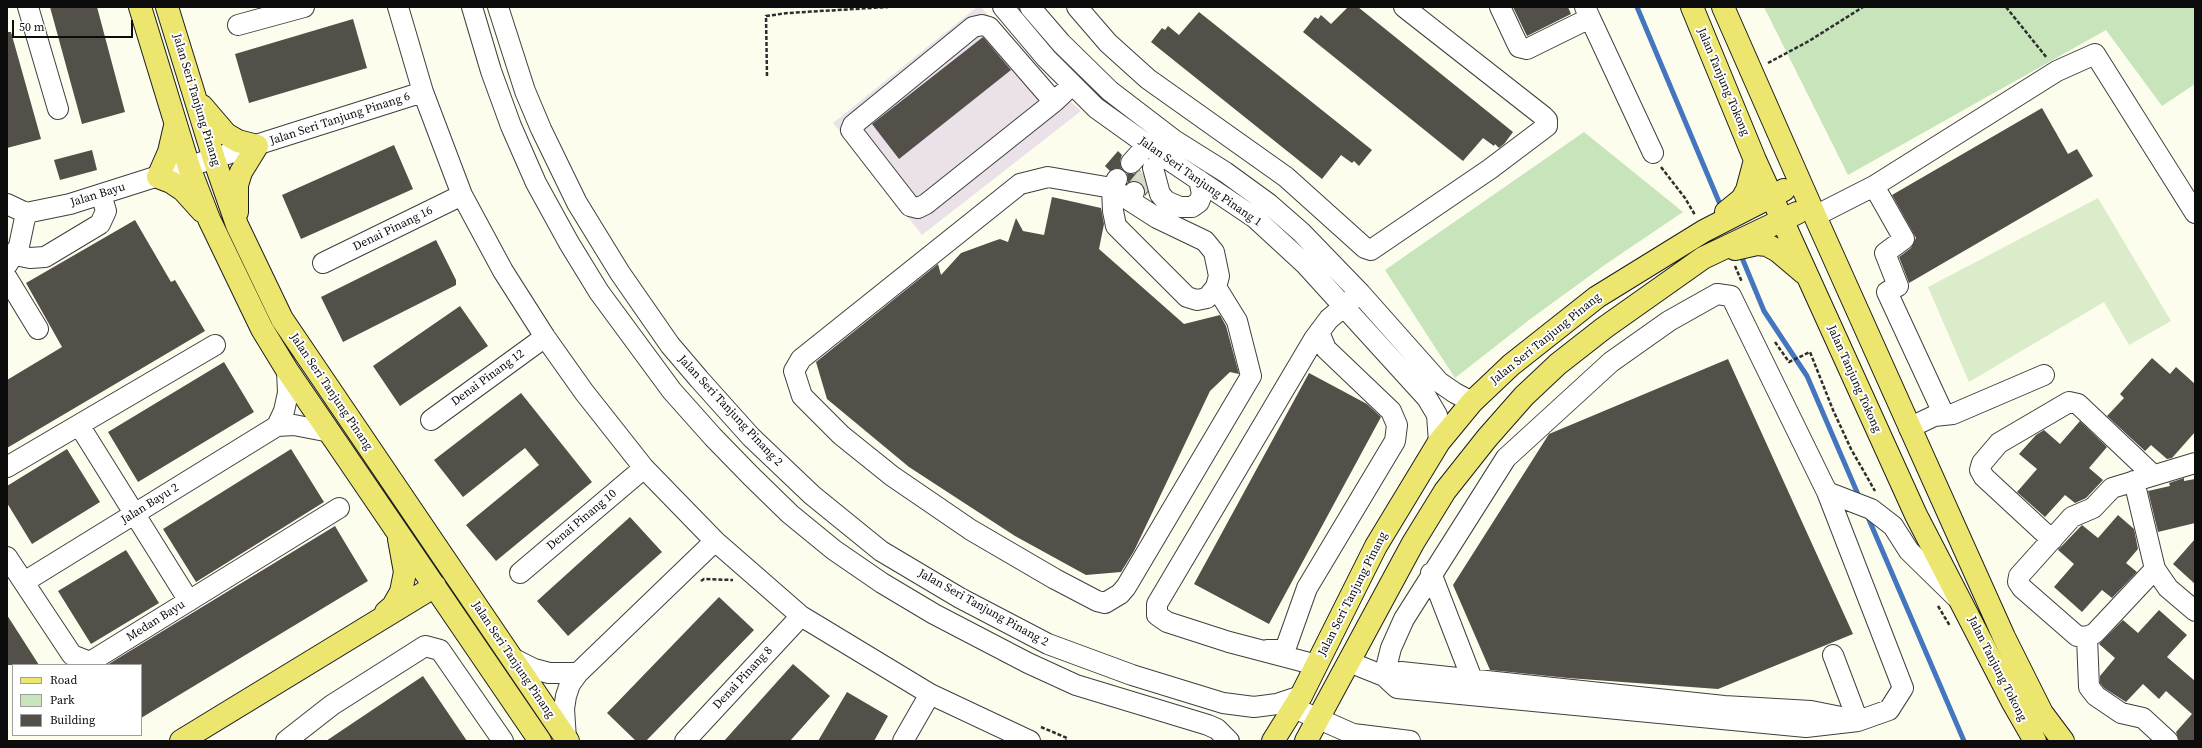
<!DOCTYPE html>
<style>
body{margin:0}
#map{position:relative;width:2202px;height:748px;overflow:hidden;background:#fdfded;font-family:"Source Serif 4",serif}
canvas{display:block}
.frame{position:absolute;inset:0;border:8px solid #0c0c0c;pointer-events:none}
.legend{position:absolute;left:12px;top:664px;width:130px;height:72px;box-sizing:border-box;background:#fff;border:1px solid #9e9e9e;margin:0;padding:5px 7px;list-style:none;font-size:12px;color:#0c0c0c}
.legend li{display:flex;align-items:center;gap:8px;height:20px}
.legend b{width:20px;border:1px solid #9e9e9e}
.scale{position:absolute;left:12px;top:20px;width:121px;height:18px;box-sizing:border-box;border:2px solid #0c0c0c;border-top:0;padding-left:5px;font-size:12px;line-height:14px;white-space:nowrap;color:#0c0c0c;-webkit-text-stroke:3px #fff;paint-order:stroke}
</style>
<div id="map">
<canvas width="2202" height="748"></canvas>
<div class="frame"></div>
<ul class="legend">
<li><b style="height:5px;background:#ece66e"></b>Road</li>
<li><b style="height:11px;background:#c7e4ba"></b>Park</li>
<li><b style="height:11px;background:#534f49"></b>Building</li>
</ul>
<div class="scale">50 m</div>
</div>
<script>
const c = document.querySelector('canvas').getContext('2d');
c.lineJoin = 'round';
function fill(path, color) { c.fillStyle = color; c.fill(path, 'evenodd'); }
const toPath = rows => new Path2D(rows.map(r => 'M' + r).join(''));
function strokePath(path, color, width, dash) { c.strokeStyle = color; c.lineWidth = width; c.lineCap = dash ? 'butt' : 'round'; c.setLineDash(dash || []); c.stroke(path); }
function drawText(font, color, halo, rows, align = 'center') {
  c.font = font + ' "Source Serif 4",serif'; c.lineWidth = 4; c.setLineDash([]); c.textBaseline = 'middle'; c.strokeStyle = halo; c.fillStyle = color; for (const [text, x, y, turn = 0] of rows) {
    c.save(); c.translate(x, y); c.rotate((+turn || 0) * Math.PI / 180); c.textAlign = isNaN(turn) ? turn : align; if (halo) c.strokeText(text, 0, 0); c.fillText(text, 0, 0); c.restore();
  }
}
const industrial = toPath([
 [977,7,981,7,1038,72,1081,111,922,235,833,123]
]);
const green = toPath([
 [1764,7,2195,7,2195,84,2162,106,2106,30,1848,175],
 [1584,132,1683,212,1606,264,1529,320,1455,378,1385,270]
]);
const pitch = toPath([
 [2098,198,2171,321,2129,345,2104,302,1969,382,1928,287]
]);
const stream = toPath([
 [1637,7,1722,209],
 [1740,253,1764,311,1807,376,1860,499],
 [1867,515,1964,741]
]);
const building = toPath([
 [50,7,97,7,125,112,82,124],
 [1348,7,1358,7,1513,132,1504,144,1499,148,1495,144,1494,146,1483,138,1463,161,1303,32,1315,17,1318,19,1321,15,1331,24],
 [1513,7,1568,7,1571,14,1527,36],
 [1199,12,1372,150,1359,166,1354,161,1352,163,1341,155,1322,179,1151,42,1162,28,1165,30,1168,26,1179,35],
 [353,19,367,68,249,103,235,54],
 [7,32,11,32,41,139,7,148],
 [983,37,1011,70,899,159,872,124],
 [2042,108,2068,154,2077,149,2093,176,1909,283,1899,257,1911,248,1916,238,1892,195],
 [394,145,413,189,301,239,282,195],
 [92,150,97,170,60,180,54,160],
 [1118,151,1122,155,1120,161,1121,169,1116,168,1110,171,1105,166],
 [1140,170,1148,192,1145,196,1144,187,1140,182,1134,181,1128,183,1127,173,1134,174],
 [1052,197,1101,208,1104,224,1099,249,1184,324,1220,315,1226,326,1239,374,1230,372,1210,391,1134,551,1121,572,1086,575,1015,536,909,467,827,399,816,362,938,264,941,275,961,253,994,241,1000,239,1008,242,1016,218,1023,231,1044,235],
 [135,220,171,282,175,280,205,331,7,448,7,380,62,347,26,283],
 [436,240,456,280,456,285,343,342,321,297],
 [460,306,488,346,400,406,373,366],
 [2152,358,2170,374,2176,367,2195,384,2195,432,2172,458,2167,459,2151,445,2145,451,2107,416,2124,398,2120,394],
 [1728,359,1853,634,1718,689,1568,678,1490,670,1453,585,1549,434],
 [224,362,254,412,138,482,108,432],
 [1309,373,1367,404,1381,417,1269,624,1194,584],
 [521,393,592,482,496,561,466,525,539,465,525,448,463,497,434,460],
 [2080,421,2107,447,2089,468,2103,480,2086,498,2075,503,2065,495,2045,517,2017,492,2037,469,2019,454,2036,435,2044,430,2060,444],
 [67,449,100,502,32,544,7,503,7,486],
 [291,449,324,502,196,582,163,529],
 [2184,478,2184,481,2195,479,2195,523,2158,532,2148,491,2170,486,2169,483],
 [2118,515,2134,529,2138,549,2126,563,2137,572,2112,598,2102,590,2082,612,2054,587,2074,564,2058,550,2082,525,2098,538],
 [630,517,662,552,568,636,537,601],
 [335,526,368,581,141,718,141,665,107,665],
 [2195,539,2195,584,2173,564],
 [126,550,159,603,91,644,58,591],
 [719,597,754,630,646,741,636,741,607,713],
 [2159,610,2187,635,2167,657,2195,681,2195,741,2179,741,2176,732,2192,714,2166,691,2159,699,2143,684,2126,702,2104,688,2100,683,2100,676,2115,658,2099,644,2123,620,2138,633],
 [7,615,39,665,7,665],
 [793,664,830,696,790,741,724,741],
 [423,676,467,741,326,741],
 [847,692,888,716,874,741,818,741]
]);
const minorTunnel = toPath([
 [1134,192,1147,176]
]);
const path = toPath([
 [2006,7,2047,58],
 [1768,63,1809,41,1863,7],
 [767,76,766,16,788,13,888,7],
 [1661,167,1685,198,1695,215],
 [1735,266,1742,282],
 [1775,342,1789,362,1810,352,1833,410,1851,449,1875,491],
 [701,581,704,579,733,580],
 [1938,606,1950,626],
 [1041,727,1067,738,1066,741]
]);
const minor = toPath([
 [28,7,58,109],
 [398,7,423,92,462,195,503,271,545,337,584,392,644,468,715,541,801,616,930,694,1030,741],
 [472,7,491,71,511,126,536,183,569,243,599,292,672,391,713,437,751,476,790,514,834,550,882,583,934,614,1028,663,1076,685,1208,725,1217,729,1229,741],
 [498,7,525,91,541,129,577,203,620,273,670,345,699,379,751,437,812,495,881,551,960,598,1048,644,1132,675,1223,703,1254,707,1277,704,1301,696],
 [1003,7,1046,58,1096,108,1163,156,1255,218,1306,265,1427,398,1437,415,1439,442],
 [1030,7,1061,43,1110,91,1174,140,1225,172,1269,204,1301,232,1360,293,1439,382,1455,393,1472,402],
 [1077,7,1108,43,1148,79,1286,177,1365,248,1371,250,1490,169,1547,126,1547,120,1543,116,1404,7],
 [1500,7,1516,41,1519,47,1527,49,1590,18,1585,7],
 [1590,18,1653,153],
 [238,25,304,7],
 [1054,102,989,27,982,25,973,27,853,125,851,130,910,206,918,208,926,204,1054,102,1072,85],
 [1131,163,1147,145],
 [1153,168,1160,194,1166,201,1180,207,1192,207,1199,202,1202,194,1199,180],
 [1117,179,1112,188,1113,211,1116,226,1187,297,1197,300,1207,298,1216,287,1219,276,1214,252,1205,241,1157,218,1129,200,1134,192],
 [1874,186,1904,239,1885,253,1898,286,1887,292,1944,415],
 [1129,200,1112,188,1048,177,1020,184,801,359,794,371,802,396,841,435,892,476,971,530,1055,579,1097,601,1105,603,1120,594,1126,587,1251,376,1237,321,1216,287],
 [7,204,26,213,70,204,423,92],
 [1815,216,1874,186,2057,71,2095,54,2195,213],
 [15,255,30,258,45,257,100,224,106,211,101,194],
 [323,263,462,195],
 [7,265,19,246,26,213],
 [7,278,38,329],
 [431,420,545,337],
 [79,425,189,601],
 [277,426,284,411,288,393,287,370],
 [1909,428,1934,416,1953,414,2044,375],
 [7,467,215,345],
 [2134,481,2155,569,2168,588,2195,611],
 [1827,492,1871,509,1893,526,1909,551,1956,597],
 [2052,540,1984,477,1980,470,1982,463,1999,443,2069,402,2078,404,2153,475],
 [7,557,72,655,90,662,339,508],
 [2155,569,2095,633,2087,637,2077,636,2022,588,2018,582,2019,576,2072,517,2093,508,2112,488,2195,463],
 [520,573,644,468],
 [1431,573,1472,679],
 [24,582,277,426,294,425,330,432],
 [2087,637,2089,687,2096,696,2121,713,2143,718,2168,741],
 [1267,650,1283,650,1286,647,1307,588,1395,441,1397,425,1391,411,1326,349,1319,332],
 [1833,655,1858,721],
 [512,658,534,669,549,673,578,673],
 [1349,662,1384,676,1397,688,1806,727,1858,721,1889,710,1903,688,1827,492,1731,296,1717,294,1669,321,1611,362,1506,458,1404,619,1391,648,1384,676],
 [1313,672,1309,663,1229,642,1167,622,1157,615,1157,604,1314,339,1329,319,1354,298],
 [1384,676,1401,672,1724,706,1811,711,1841,717],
 [1294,708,1353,734,1410,741],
 [566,739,564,709,566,696,570,684,578,673,715,541],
 [286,741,332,705,425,646,440,650,503,741],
 [685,741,801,616],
 [903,741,930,694]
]);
const major = toPath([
 [140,7,189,167,209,219,262,329,287,370,540,741],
 [167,7,214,159,237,225,282,319,568,741],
 [1692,7,1755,160,1916,515,2012,701,2035,741],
 [1723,7,1815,216,2004,637,2042,713,2063,741],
 [202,106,226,134,238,141,257,146,241,172,237,185,237,212],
 [175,126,169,152,158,177,171,182,183,190,202,211],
 [1726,212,1742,199,1747,190,1755,160],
 [1735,249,1757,244,1767,245,1778,251,1804,273],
 [386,612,393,606,401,592,405,572,399,539],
 [181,741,435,586],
 [1273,741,1301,696,1376,546,1439,442,1472,402,1511,365,1597,297,1704,231,1784,190],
 [1306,741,1413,543,1445,491,1487,438,1524,396,1558,364,1604,328,1703,258,1797,213]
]);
const streetNames = [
 ["Jalan Tanjung Tokong",1723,82,67],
 ["Jalan Seri Tanjung Pinang",196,100,73],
 ["Jalan Seri Tanjung Pinang 6",340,119,-18],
 ["Jalan Seri Tanjung Pinang 1",1200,182,35],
 ["Jalan Bayu",98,195,-17],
 ["Denai Pinang 16",393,229,-26],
 ["Jalan Seri Tanjung Pinang",1546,339,-39],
 ["Denai Pinang 12",488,378,-36],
 ["Jalan Tanjung Tokong",1854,379,66],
 ["Jalan Seri Tanjung Pinang",331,392,56],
 ["Jalan Seri Tanjung Pinang 2",730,411,47],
 ["Jalan Bayu 2",150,504,-32],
 ["Denai Pinang 10",582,520,-40],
 ["Jalan Seri Tanjung Pinang",1353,594,-63],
 ["Jalan Seri Tanjung Pinang 2",983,608,29],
 ["Medan Bayu",156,621,-32],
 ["Jalan Seri Tanjung Pinang",513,660,56],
 ["Jalan Tanjung Tokong",1997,669,63],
 ["Denai Pinang 8",743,678,-47]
];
fill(industrial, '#eae1e9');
fill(green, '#c7e4ba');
fill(pitch, '#daecca');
strokePath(stream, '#4476c0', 5);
fill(building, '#534f49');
strokePath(minorTunnel, '#d9d9cb', 20, [20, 10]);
strokePath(minor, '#3f3f3f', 22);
strokePath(major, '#1d1d1d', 24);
strokePath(path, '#2e2e2e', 2.5, [4, 2]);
strokePath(minor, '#fff', 20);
strokePath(major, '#ece66e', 22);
drawText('12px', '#0c0c0c', '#fff', streetNames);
</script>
